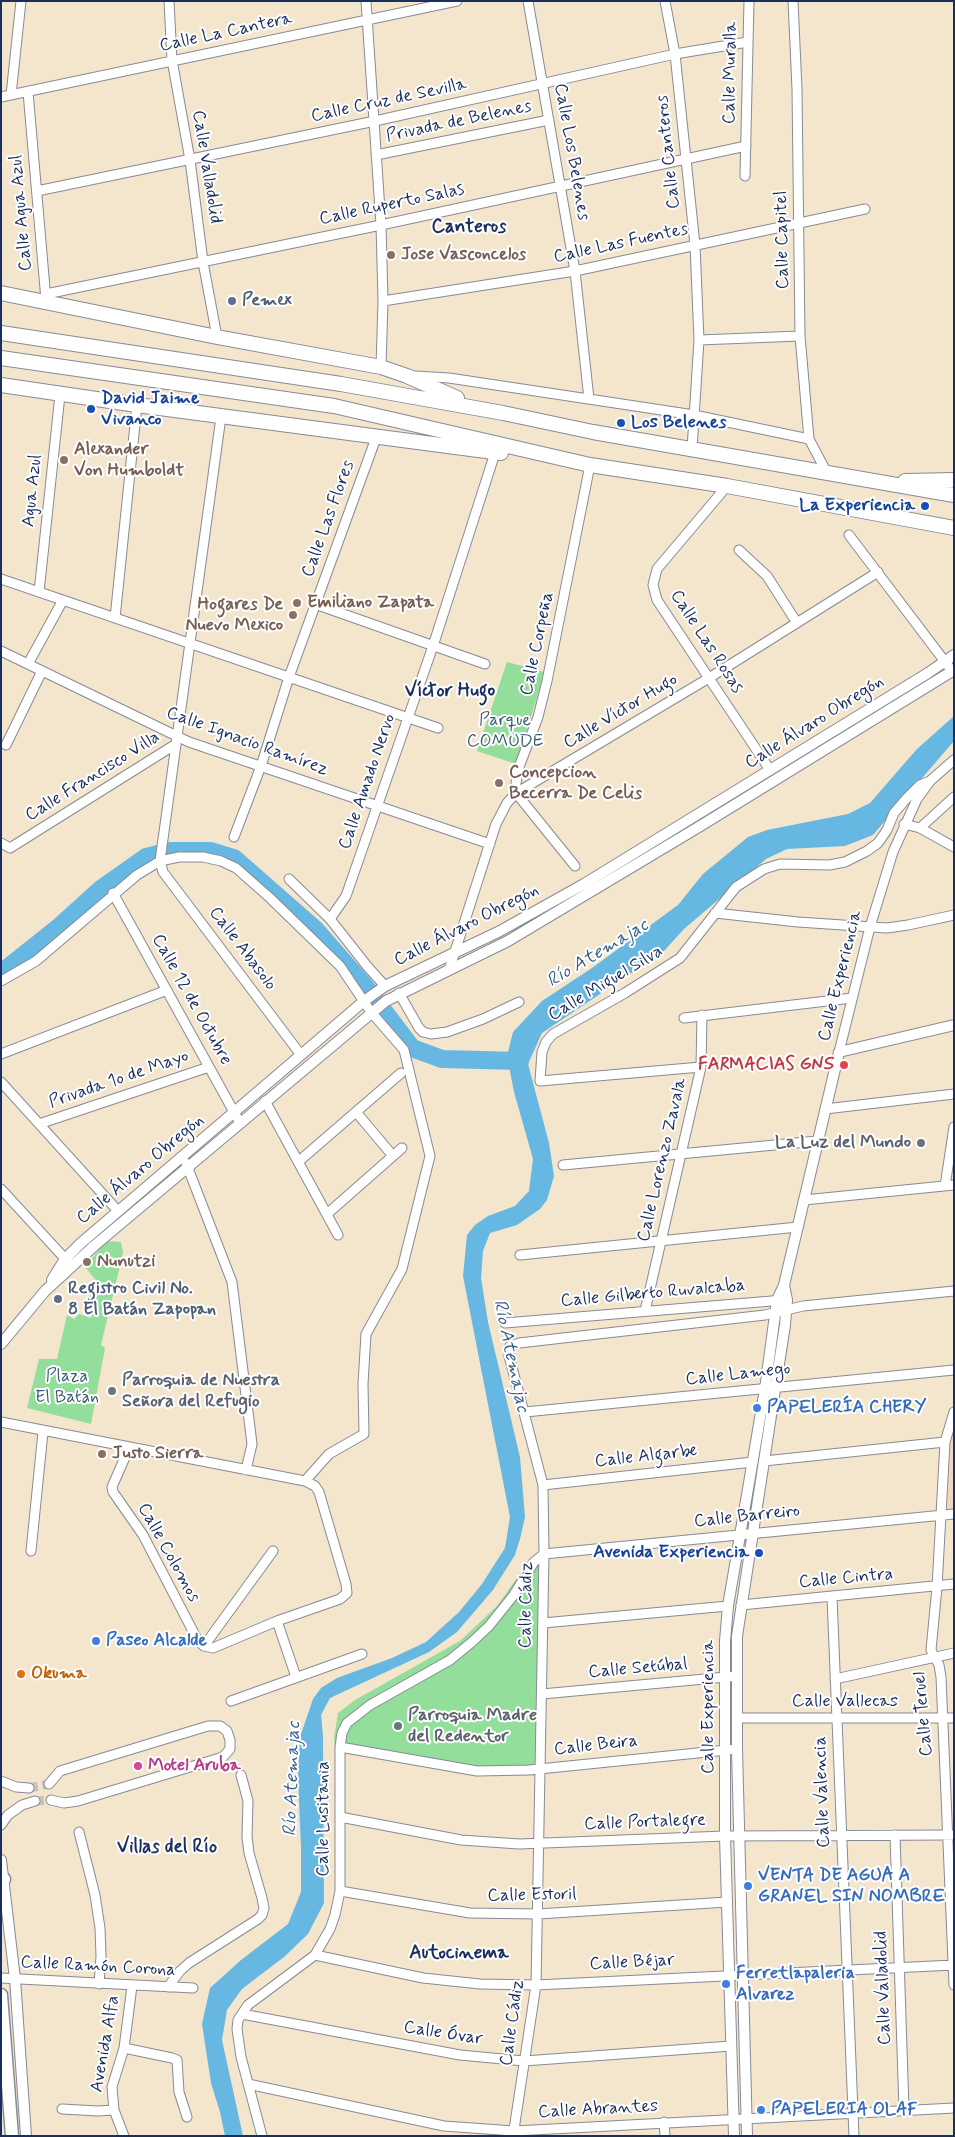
<!DOCTYPE html>
<meta charset="utf-8">
<style>
body{margin:0}
#map{position:relative;width:955px;height:2137px;overflow:hidden;background:#f4e5cd;font-family:Mynerve,sans-serif}
canvas{display:block}
.frame{position:absolute;inset:0;border:2px solid #1b2f5e;pointer-events:none}
</style>
<div id="map">
<canvas width="955" height="2137"></canvas>
<div class="frame"></div>
</div>
<script>
const c = document.querySelector('canvas').getContext('2d');
c.lineJoin = 'round';
function fill(path, color) { c.fillStyle = color; c.fill(path, 'evenodd'); }
const toPath = rows => new Path2D(rows.map(r => 'M' + r).join(''));
function strokePath(path, color, width, dash) { c.strokeStyle = color; c.lineWidth = width; c.lineCap = dash ? 'butt' : 'round'; c.setLineDash(dash || []); c.stroke(path); }
function drawText(font, color, halo, rows, align = 'center') {
  c.font = font + ' Mynerve,sans-serif'; c.lineWidth = 4; c.setLineDash([]); c.textBaseline = 'middle'; c.strokeStyle = halo; c.fillStyle = color; for (const [text, x, y, turn = 0] of rows) {
    c.save(); c.translate(x, y); c.rotate((+turn || 0) * Math.PI / 180); c.textAlign = isNaN(turn) ? turn : align; if (halo) c.strokeText(text, 0, 0); c.fillText(text, 0, 0); c.restore();
  }
}
const built = toPath([
 [954,1417,954,1512,943,1513,947,1441]
]);
const green = toPath([
 [507,662,545,672,516,764,477,751],
 [106,1241,121,1242,123,1253,101,1345,105,1348,91,1424,27,1408,39,1359,57,1359,67,1315,74,1319,79,1314,91,1318,94,1308,87,1300,99,1284,85,1267],
 [544,1554,540,1769,497,1771,335,1747,334,1738,338,1713,355,1700,460,1641,497,1606,527,1564]
]);
const water = toPath([
 [954,716,954,741,873,835,845,846,787,849,766,859,684,929,664,951,542,1033,528,1064,549,1143,554,1176,547,1200,540,1209,517,1225,490,1233,483,1251,481,1278,488,1322,520,1457,525,1517,520,1539,515,1555,493,1590,457,1632,429,1652,330,1698,321,1715,323,1736,324,1903,308,1934,284,1957,242,1989,227,2010,222,2040,243,2136,225,2136,220,2112,211,2083,202,2024,210,1988,241,1960,288,1924,301,1892,301,1847,298,1778,300,1737,313,1699,321,1688,337,1678,392,1658,426,1642,459,1612,482,1584,505,1548,510,1517,463,1276,467,1235,475,1225,488,1216,515,1206,529,1191,533,1159,514,1092,507,1056,513,1032,542,1001,592,968,678,905,703,874,748,837,767,830,848,814,870,803,917,749]
]);
const river = toPath([
 [1,970,6,969,60,926,102,888,146,857,170,851,211,851,234,858,315,929,364,985,412,1048,442,1059,520,1061]
]);
const minorTunnel = toPath([
 [29,1788,49,1784],
 [35,1801,51,1800]
]);
const minor = toPath([
 [169,1,172,60,190,160,203,262,217,337],
 [366,1,381,225,383,301,381,367],
 [528,1,575,271,589,399],
 [665,1,675,54,695,245,699,340,692,449],
 [793,1,797,89,800,336,809,439,827,473],
 [28,92,46,300],
 [11,95,21,1],
 [1,97,457,1],
 [376,155,549,120],
 [745,176,749,1],
 [37,191,375,121,675,54,748,42],
 [46,294,381,225,746,146],
 [383,301,575,271,865,209],
 [699,340,800,336],
 [415,376,449,378,635,406,694,415,809,439],
 [221,417,160,861,163,872,301,1055],
 [727,486,657,569,653,585,657,600,770,770],
 [849,535,952,671],
 [739,550,767,576,797,623],
 [1,579,438,728],
 [39,592,60,395],
 [315,604,485,664],
 [115,618,137,405],
 [1,651,189,742,490,844],
 [28,664,63,600],
 [6,745,42,671],
 [904,824,920,828,954,847],
 [920,828,954,797],
 [234,837,261,766,289,677,376,438],
 [1,843,10,848,176,744],
 [575,866,516,793,516,783,519,767,538,717,547,681,590,465],
 [289,879,330,919,367,966,385,986],
 [113,893,240,1123],
 [715,913,798,922,887,928,908,925,954,915],
 [330,919,346,896,433,646,495,453],
 [449,970,496,824,507,803,516,793,709,678,878,572],
 [1,981,36,961,137,875,160,861,179,857,203,857,221,861,236,868,270,898,340,966,371,1012,404,1050,430,1156,402,1269,366,1334,363,1384,364,1434,329,1454,305,1481],
 [399,993,419,1028,423,1032,431,1034,447,1032,483,1019,519,1002],
 [684,1018,852,998],
 [839,1052,870,927,893,852,917,799,930,781,954,760],
 [1,1054,167,990],
 [701,1067,540,1081,542,1052,546,1042,553,1034,625,993,680,958,736,887,764,869,780,864,829,865,845,862,867,851,878,843,887,830,894,813,906,799,920,785,930,781],
 [1,1082,118,1211],
 [265,1101,338,1235],
 [825,1109,954,1094],
 [356,1112,393,1156],
 [39,1124,209,1067],
 [298,1162,401,1073],
 [186,1163,232,1282,252,1444,246,1470],
 [563,1165,817,1141],
 [945,1186,954,1127],
 [1,1189,69,1263],
 [804,1200,954,1185],
 [327,1214,402,1148],
 [520,1255,798,1227],
 [645,1311,701,1067,702,1015],
 [505,1323,784,1300],
 [525,1412,954,1370],
 [954,1412,945,1442,937,1587,931,1650,939,1665,941,1677,954,1985],
 [1,1422,305,1481,315,1486,319,1492,346,1584,347,1593,340,1599,277,1621,213,1648,204,1646,198,1641,143,1535,113,1492,112,1487,129,1448],
 [764,1461,945,1442],
 [543,1485,753,1462],
 [31,1551,43,1432],
 [832,1597,854,2136],
 [741,1605,954,1584],
 [277,1621,296,1677],
 [543,1623,728,1606],
 [204,1646,273,1551],
 [835,1679,954,1653],
 [542,1694,737,1676],
 [231,1701,362,1654],
 [737,1718,954,1718],
 [340,1747,477,1771,529,1770,737,1749],
 [1,1781,16,1787,29,1788],
 [49,1784,60,1771,208,1726,220,1726,227,1731,230,1740,230,1749,223,1757,78,1801,64,1803,51,1800],
 [340,1817,461,1840,519,1844,725,1836,954,1835],
 [1,1825,8,1815,22,1805,35,1801],
 [79,1832,95,1895,100,1928,101,1956,99,1984],
 [895,1835,904,2110],
 [340,1891,470,1913,538,1914,727,1902],
 [315,1955,423,1978,480,1984,536,1985,954,1965],
 [1,1978,193,1988],
 [168,1987,180,1971,189,1963,258,1919,262,1915,264,1908,262,1898,249,1853,247,1837,248,1801,241,1775],
 [242,2014,460,2055,524,2061,731,2046],
 [124,2048,172,2058,177,2060,179,2092,187,2117],
 [248,2084,444,2126,514,2131,954,2108],
 [62,2109,98,2111,114,2110],
 [664,2122,665,2136],
 [124,2136,114,2110,112,2087,124,2048,132,1986],
 [262,2136,241,2057,237,2029,238,2020,248,2005,315,1955,330,1929,335,1915,340,1891,340,1747,342,1733,347,1723,370,1705,450,1660,472,1642,489,1626,513,1596,534,1562,544,1554,954,1514],
 [513,2136,536,1985,544,1554,543,1485,509,1356,510,1346,519,1343,765,1315,803,1306,954,1291]
]);
const tertiary = toPath([
 [52,1280,65,1259,81,1243,364,1001,385,986,500,931,584,884,928,673,954,655],
 [1,1344,45,1291,94,1246,386,1001,508,941,697,828,954,670],
 [1,1860,15,1979,26,2136],
 [734,2136,725,1836,725,1641,728,1606,765,1389,777,1300,784,1285,839,1052,954,1025],
 [747,2136,737,1749,737,1636,785,1325,787,1300,784,1285]
]);
const primary = toPath([
 [1,1885,4,1879],
 [1,1995,12,2136]
]);
const trunk = toPath([
 [1,293,217,337,381,367,407,376,457,398],
 [1,333,341,384,503,413,593,432,954,495],
 [1,358,334,406,590,465,727,486,954,528],
 [1,385,137,405,501,453],
 [905,481,954,480]
]);
const markers = [
 [391,255,5,"#8d6e63"],
 [232,301,5,"#5c6f8a"],
 [91,409,5,"#1a4fb4"],
 [621,423,5,"#1a4fb4"],
 [64,460,5,"#8d6e63"],
 [925,506,5,"#1a4fb4"],
 [297,603,5,"#8d6e63"],
 [293,615,5,"#8d6e63"],
 [499,783,5,"#8d6e63"],
 [844,1065,5,"#e0444e"],
 [921,1143,5,"#6b7280"],
 [87,1262,5,"#8d6e63"],
 [58,1299,5,"#5c6f8a"],
 [112,1391,5,"#6b7280"],
 [757,1408,5,"#3f7fe0"],
 [102,1454,5,"#8d6e63"],
 [759,1553,5,"#1a4fb4"],
 [96,1641,5,"#3f7fe0"],
 [21,1674,5,"#e8710a"],
 [398,1726,5,"#6b7280"],
 [138,1766,5,"#d1479c"],
 [748,1886,5,"#3f7fe0"],
 [726,1984,5,"#3f7fe0"],
 [761,2110,5,"#3f7fe0"]
];
const streetNames = [
 ["Calle La Cantera",226,33,-12],
 ["Calle Muralla",731,73,-89],
 ["Calle Cruz de Sevilla",389,101,-12],
 ["Privada de Belenes",459,122,-12],
 ["Calle Los Belenes",571,152,80],
 ["Calle Canteros",669,152,-96],
 ["Calle Valladolid",206,167,81],
 ["Calle Ruperto Salas",392,205,-12],
 ["Calle Agua Azul",22,213,-95],
 ["Calle Capitel",783,240,-91],
 ["Calle Las Fuentes",621,244,-12],
 ["Agua Azul",33,491,-84],
 ["Calle Las Flores",329,519,-70],
 ["Calle Las Rosas",706,642,57],
 ["Calle Corpeña",538,644,-78],
 ["Calle Víctor Hugo",621,712,-31],
 ["Calle Álvaro Obregón",815,723,-32],
 ["Calle Ignacio Ramírez",247,742,20],
 ["Calle Francisco Villa",93,777,-32],
 ["Calle Amado Nervo",368,782,-71],
 ["Calle Álvaro Obregón",467,926,-27],
 ["Calle Abasolo",242,949,53],
 ["Calle Experiencia",841,976,-76],
 ["Calle Miguel Silva",606,984,-31],
 ["Calle 12 de Octubre",191,1000,61],
 ["Privada 1o de Mayo",119,1080,-19],
 ["Calle Lorenzo Zavala",663,1160,-77],
 ["Calle Álvaro Obregón",141,1170,-40],
 ["Calle Gilberto Ruvalcaba",653,1294,-5],
 ["Calle Lamego",738,1375,-6],
 ["Calle Algarbe",646,1457,-6],
 ["Calle Barreiro",747,1517,-6],
 ["Calle Colomos",168,1553,61],
 ["Calle Cintra",846,1579,-5],
 ["Calle Cádiz",527,1605,-89],
 ["Calle Setúbal",638,1669,-5],
 ["Calle Vallecas",845,1702],
 ["Calle Experiencia",709,1707,-90],
 ["Calle Teruel",924,1714,-95],
 ["Calle Beira",596,1746,-6],
 ["Calle Valencia",823,1792,-92],
 ["Calle Lusitania",324,1819,-90],
 ["Calle Portalegre",645,1823,-2],
 ["Calle Estoril",532,1896,-1],
 ["Calle Béjar",632,1963,-3],
 ["Calle Ramón Corona",98,1967,3],
 ["Calle Valladolid",884,1988,-92],
 ["Calle Cádiz",513,2023,-82],
 ["Calle Óvar",443,2034,9],
 ["Avenida Alfa",106,2044,-80],
 ["Calle Abrantes",598,2110,-3]
];
const educationNames = [
 ["Jose Vasconcelos",401,255],
 ["Alexander",74,450],
 ["Von Humboldt",74,471],
 ["Emiliano Zapata",307,603],
 ["Hogares De",283,605,"right"],
 ["Nuevo Mexico",283,626,"right"],
 ["Concepcion",509,773],
 ["Becerra De Celis",509,794],
 ["Nunutzi",97,1262],
 ["Justo Sierra",112,1454]
];
const serviceNames = [
 ["Pemex",242,301],
 ["Registro Civil No.",68,1289],
 ["8 El Batán Zapopan",68,1310]
];
const transitNames = [
 ["David Jaime",101,399],
 ["Vivanco",101,420],
 ["Los Belenes",631,423],
 ["La Experiencia",915,506,"right"],
 ["Avenida Experiencia",749,1553,"right"]
];
const parkNames = [
 ["Parque",505,721],
 ["COMUDE",505,742],
 ["Plaza",67,1377],
 ["El Batán",67,1398]
];
const healthNames = [
 ["FARMACIAS GNS",834,1065]
];
const worshipNames = [
 ["La Luz del Mundo",911,1143,"right"],
 ["Parroquia de Nuestra",122,1381],
 ["Señora del Refugio",122,1402],
 ["Parroquia Madre",408,1716],
 ["del Redentor",408,1737]
];
const shopNames = [
 ["PAPELERÍA CHERY",767,1408],
 ["Paseo Alcalde",106,1641],
 ["VENTA DE AGUA A",758,1876],
 ["GRANEL SIN NOMBRE",758,1897],
 ["Ferretlapaleria",736,1974],
 ["Alvarez",736,1995],
 ["PAPELERIA OLAF",771,2110]
];
const foodNames = [
 ["Okuma",31,1674]
];
const hotelNames = [
 ["Motel Aruba",148,1766]
];
const neighbourhoodNames = [
 ["Canteros",469,228],
 ["Víctor Hugo",450,692],
 ["Villas del Río",167,1848],
 ["Autocinema",459,1954]
];
const waterNames = [
 ["Río Atemajac",598,954,-31],
 ["Río Atemajac",510,1356,78],
 ["Río Atemajac",293,1779,-88]
];
fill(built, '#f1d5bd');
fill(green, '#92de9a');
fill(water, '#66b8e2');
strokePath(river, '#66b8e2', 18);
strokePath(minorTunnel, '#c9c1b7', 9, [9, 4.5]);
strokePath(minor, '#888a96', 11);
strokePath(tertiary, '#888a96', 12);
strokePath(primary, '#888a96', 15);
strokePath(trunk, '#888a96', 16);
strokePath(minor, '#fff', 9);
strokePath(tertiary, '#fff', 10);
strokePath(primary, '#fff', 12);
strokePath(trunk, '#fff', 14);
for (const [x, y, r, color] of markers) { const dot = new Path2D(); dot.arc(x, y, r, 0, 2 * Math.PI); c.fillStyle = color; c.fill(dot); strokePath(dot, '#fff', 2); }
drawText('18px', '#1b2f5e', '#fff', streetNames);
drawText('bold 18px', '#785e54', '#fff', educationNames, 'left');
drawText('bold 18px', '#4e5e75', '#fff', serviceNames, 'left');
drawText('bold 18px', '#164399', '#fff', transitNames, 'left');
drawText('18px', '#395b6d', '#fff', parkNames);
drawText('bold 18px', '#be3a42', '#fff', healthNames, 'right');
drawText('bold 18px', '#5b616d', '#fff', worshipNames, 'left');
drawText('bold 18px', '#366cbe', '#fff', shopNames, 'left');
drawText('bold 18px', '#c56008', '#fff', foodNames, 'left');
drawText('bold 18px', '#b23c85', '#fff', hotelNames, 'left');
drawText('bold 19px', '#1b2f5e', '#fff', neighbourhoodNames);
drawText('italic 19px', '#355f8c', '#fff', waterNames);
</script>
